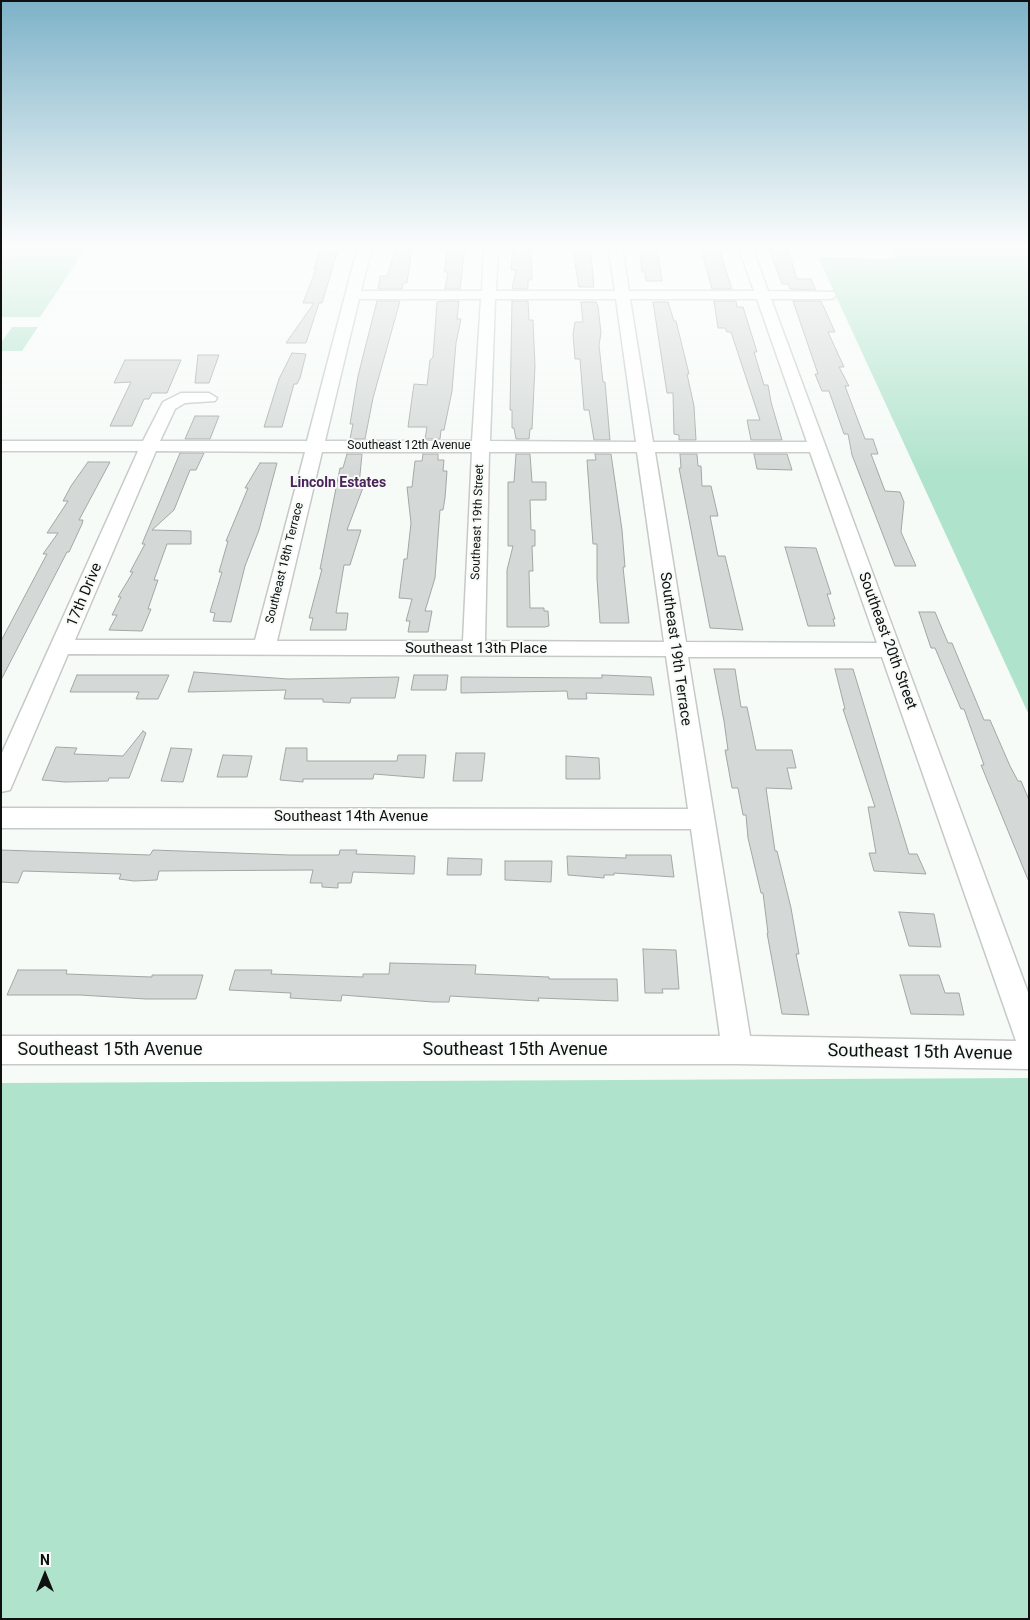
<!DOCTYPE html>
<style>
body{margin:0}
#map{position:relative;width:1030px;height:1620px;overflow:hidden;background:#f6fbf8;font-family:Roboto,sans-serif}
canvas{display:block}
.frame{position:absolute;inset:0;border:2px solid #0f1010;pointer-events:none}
.north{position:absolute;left:20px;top:1550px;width:50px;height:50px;-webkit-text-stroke:4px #f6fbf8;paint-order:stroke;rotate:0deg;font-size:14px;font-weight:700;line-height:20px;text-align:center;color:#0f1010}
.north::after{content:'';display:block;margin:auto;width:18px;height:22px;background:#0f1010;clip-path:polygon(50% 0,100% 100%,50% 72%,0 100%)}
</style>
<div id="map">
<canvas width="1030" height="1620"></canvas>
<div class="frame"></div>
<div class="north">N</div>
</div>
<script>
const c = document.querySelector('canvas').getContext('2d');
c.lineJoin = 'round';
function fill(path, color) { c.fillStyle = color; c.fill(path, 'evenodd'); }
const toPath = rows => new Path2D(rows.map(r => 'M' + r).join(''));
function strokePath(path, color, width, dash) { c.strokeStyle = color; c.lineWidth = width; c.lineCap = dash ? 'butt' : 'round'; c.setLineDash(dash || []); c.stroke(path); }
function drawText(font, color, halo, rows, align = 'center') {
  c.font = font + ' Roboto,sans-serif'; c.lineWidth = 4; c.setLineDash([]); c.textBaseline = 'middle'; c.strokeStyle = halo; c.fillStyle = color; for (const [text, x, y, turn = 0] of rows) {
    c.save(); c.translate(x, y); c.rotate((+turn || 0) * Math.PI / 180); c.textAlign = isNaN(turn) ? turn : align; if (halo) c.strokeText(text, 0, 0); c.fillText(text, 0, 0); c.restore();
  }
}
const green = toPath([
 [1,246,143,246,87,247,40,317,1,317],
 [888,246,1029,246,1029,715,818,257,895,259],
 [12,327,38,327,22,351,1,351,1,343],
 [1029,1078,1029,1619,1,1619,1,1083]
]);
const building = toPath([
 [448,246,465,246,460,289,445,289,448,272,444,272,448,246],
 [527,246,531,248,532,280,528,280,528,289,512,289,516,270,511,270,513,248,527,246],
 [572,246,590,246,594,287,579,287,572,246],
 [640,246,657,246,662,281,646,281,645,272,642,272,640,246],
 [700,246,718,246,732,289,712,289,700,246],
 [768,246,787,246,797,279,811,279,816,290,790,289,788,284,782,284,768,246],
 [396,248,412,248,407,283,403,283,402,289,378,289,380,276,387,276,396,248],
 [319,252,337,253,322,303,319,303,306,343,286,343,314,303,303,303,316,269,314,269,319,252],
 [377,301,400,301,373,398,365,439,350,439,353,424,350,424,358,376,377,301],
 [444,301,459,301,457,319,461,319,456,343,452,391,444,430,441,430,440,439,425,439,427,427,408,427,414,384,427,385,430,360,433,357,437,302,444,301],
 [512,301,528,301,529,320,533,320,535,366,532,429,530,429,529,439,516,439,514,428,512,428,512,410,510,410,512,301],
 [714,301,736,301,737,307,743,307,757,352,754,352,764,385,768,385,771,402,782,440,751,440,747,420,760,420,731,332,727,332,725,328,718,328,714,301],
 [793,301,821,301,835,332,828,332,844,367,839,367,849,386,845,386,865,439,873,439,878,454,871,454,885,491,900,492,904,502,901,532,916,566,895,566,852,455,848,434,844,434,829,391,822,391,815,374,818,374,793,301],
 [581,302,596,302,598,306,601,333,599,345,603,382,605,382,610,440,594,440,589,410,584,410,580,359,575,359,573,334,575,322,583,322,581,302],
 [653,302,668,302,674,321,676,321,689,374,687,374,694,406,696,440,679,440,679,435,674,434,673,393,667,393,653,302],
 [292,353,306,354,300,378,297,384,294,384,282,427,264,427,279,379,292,353],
 [198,355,219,355,209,383,195,383,198,355],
 [125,360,181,360,167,393,152,393,149,399,144,399,132,426,110,426,131,382,114,383,125,360],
 [195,416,219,416,210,439,185,439,195,416],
 [180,453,204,453,196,470,190,470,174,510,152,530,191,531,191,544,167,544,154,580,158,580,148,609,151,609,142,631,109,630,117,615,112,615,121,597,118,597,133,572,130,572,145,544,142,544,180,453],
 [347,454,362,454,359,485,364,485,347,530,361,530,350,565,344,565,336,613,348,613,346,630,310,630,313,618,309,618,322,569,320,569,340,468,343,468,347,454],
 [423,454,438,454,438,460,444,460,443,471,447,471,445,498,443,510,440,510,435,578,425,611,432,611,428,632,408,632,410,621,406,621,412,599,399,598,404,559,407,559,411,523,407,487,412,487,415,461,422,461,423,454],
 [516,454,530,454,532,482,546,482,546,500,530,500,531,530,535,530,535,546,532,546,533,571,529,571,530,608,544,608,544,611,548,611,549,626,545,627,507,627,507,570,513,546,508,546,508,482,514,482,516,454],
 [595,454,611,454,622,530,625,567,623,567,629,623,600,623,597,579,597,544,593,544,587,460,596,460,595,454],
 [680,454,697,454,698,466,701,466,702,486,711,486,718,516,710,516,718,556,725,556,743,630,710,628,679,468,681,468,680,454],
 [754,454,787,454,792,470,757,469,754,454],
 [88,462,110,462,79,520,83,520,82,524,69,552,67,552,1,680,1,641,47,554,43,554,58,533,47,533,68,501,63,501,71,486,88,462],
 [260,463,277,463,259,530,245,566,231,622,213,621,215,613,210,612,222,572,219,572,228,541,226,541,248,488,245,488,260,463],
 [785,547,816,548,831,594,827,594,835,619,833,619,835,626,808,626,785,547],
 [919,612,935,612,948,643,952,643,984,720,990,720,1010,766,1018,781,1021,781,1029,800,1029,882,981,765,984,765,964,709,961,709,935,648,931,648,919,612],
 [714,669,735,669,741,707,747,707,756,750,792,750,796,768,787,768,792,789,766,788,775,851,777,851,791,908,799,954,796,954,809,1015,782,1014,767,933,768,933,763,893,761,893,748,838,746,815,743,815,738,788,732,788,725,750,728,750,724,721,714,669],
 [835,669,853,669,909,854,917,854,926,874,874,871,869,853,876,853,868,807,875,807,843,709,845,709,835,669],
 [194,672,288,679,399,677,395,698,351,698,350,703,323,702,323,699,284,699,286,690,188,692,194,672],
 [77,675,169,675,158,699,136,699,139,692,70,692,77,675],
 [414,675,448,675,446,690,411,690,414,675],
 [602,675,651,677,654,695,586,693,587,699,568,699,567,691,461,693,461,677,602,678,602,675],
 [143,731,146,733,129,778,109,778,108,781,65,782,42,780,56,747,77,748,74,754,123,756,143,731],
 [171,748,192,749,183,782,161,781,171,748],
 [286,748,307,748,307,761,397,761,398,755,426,755,424,778,374,774,373,779,303,779,303,782,280,780,286,748],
 [456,753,485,753,482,781,453,781,456,753],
 [223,755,252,756,247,777,217,777,223,755],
 [566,756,599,758,600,779,566,779,566,756],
 [1,850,150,855,153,850,290,855,339,855,340,850,357,850,356,854,415,856,414,874,353,872,351,883,338,883,338,888,322,887,322,883,310,883,313,870,159,871,157,880,134,881,119,879,121,874,23,871,18,883,1,882,1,850],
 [626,855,671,855,674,877,614,873,614,875,604,875,604,878,568,875,567,856,626,858,626,855],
 [448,858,482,859,481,875,447,875,448,858],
 [505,861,552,861,551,882,505,880,505,861],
 [899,912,934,914,941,947,909,946,899,912],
 [643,949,676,950,679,989,662,989,663,993,645,993,643,949],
 [390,963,476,965,475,974,549,977,549,979,617,979,618,1001,538,998,539,1001,450,996,449,1002,433,1002,342,995,341,1001,290,998,291,993,229,990,235,970,272,970,271,974,363,977,363,974,389,974,390,963],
 [18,970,67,970,66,974,152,977,152,975,203,975,196,999,146,999,80,995,7,995,18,970],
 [900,975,939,975,945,993,959,993,964,1015,911,1014,900,975]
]);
const minor = toPath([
 [358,246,372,246,361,291,482,291,484,246,498,246,496,291,615,291,608,246,622,246,629,291,754,291,738,246,752,246,768,291,834,292,836,295,834,298,829,299,771,299,1029,995,1029,1069,737,1064,1,1064,1,1036,720,1036,691,829,1,828,1,808,688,809,666,656,68,654,13,783,10,790,1,792,1,755,138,451,1,451,1,441,143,441,163,402,181,393,209,393,217,398,215,401,185,403,175,409,160,441,307,441,358,246],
 [359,299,481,299,472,441,325,441,359,299],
 [495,299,616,299,636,442,490,441,495,299],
 [630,299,757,299,807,442,653,442,630,299],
 [156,451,305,452,255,640,75,640,156,451],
 [322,452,472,452,463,641,277,641,322,452],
 [489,452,637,452,664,642,485,641,489,452],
 [655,452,810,452,877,643,686,642,655,452],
 [688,657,882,657,1016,1041,750,1036,688,657]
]);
const farStreetnames = [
 ["Southeast 12th Avenue",409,446],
 ["Southeast 19th Street",478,522,-88],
 ["Southeast 18th Terrace",285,563,-76]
];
const farNeighbourhoodnames = [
 ["Lincoln Estates",338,483]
];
const streetNames = [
 ["17th Drive",85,595,-67],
 ["Southeast 20th Street",887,641,70],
 ["Southeast 13th Place",476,649],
 ["Southeast 19th Terrace",675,649,82],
 ["Southeast 14th Avenue",351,817]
];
const nearStreetnames = [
 ["Southeast 15th Avenue",110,1050],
 ["Southeast 15th Avenue",515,1050],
 ["Southeast 15th Avenue",920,1053,1]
];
fill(green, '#b0e3cc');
fill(building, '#d4d9d7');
strokePath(building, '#a2a7a5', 1);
strokePath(minor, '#c5c9c7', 3);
fill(minor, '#fff');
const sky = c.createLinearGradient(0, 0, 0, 473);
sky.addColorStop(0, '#7db2c8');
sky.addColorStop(0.52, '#fbfdfc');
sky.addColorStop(1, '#fbfdfc00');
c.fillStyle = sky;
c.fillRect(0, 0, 1030, 473);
drawText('12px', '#0f1010', '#f6fbf8', farStreetnames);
drawText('bold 14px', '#4a2359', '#f6fbf8', farNeighbourhoodnames);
drawText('15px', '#0f1010', '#f6fbf8', streetNames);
drawText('18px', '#0f1010', '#f6fbf8', nearStreetnames);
</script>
